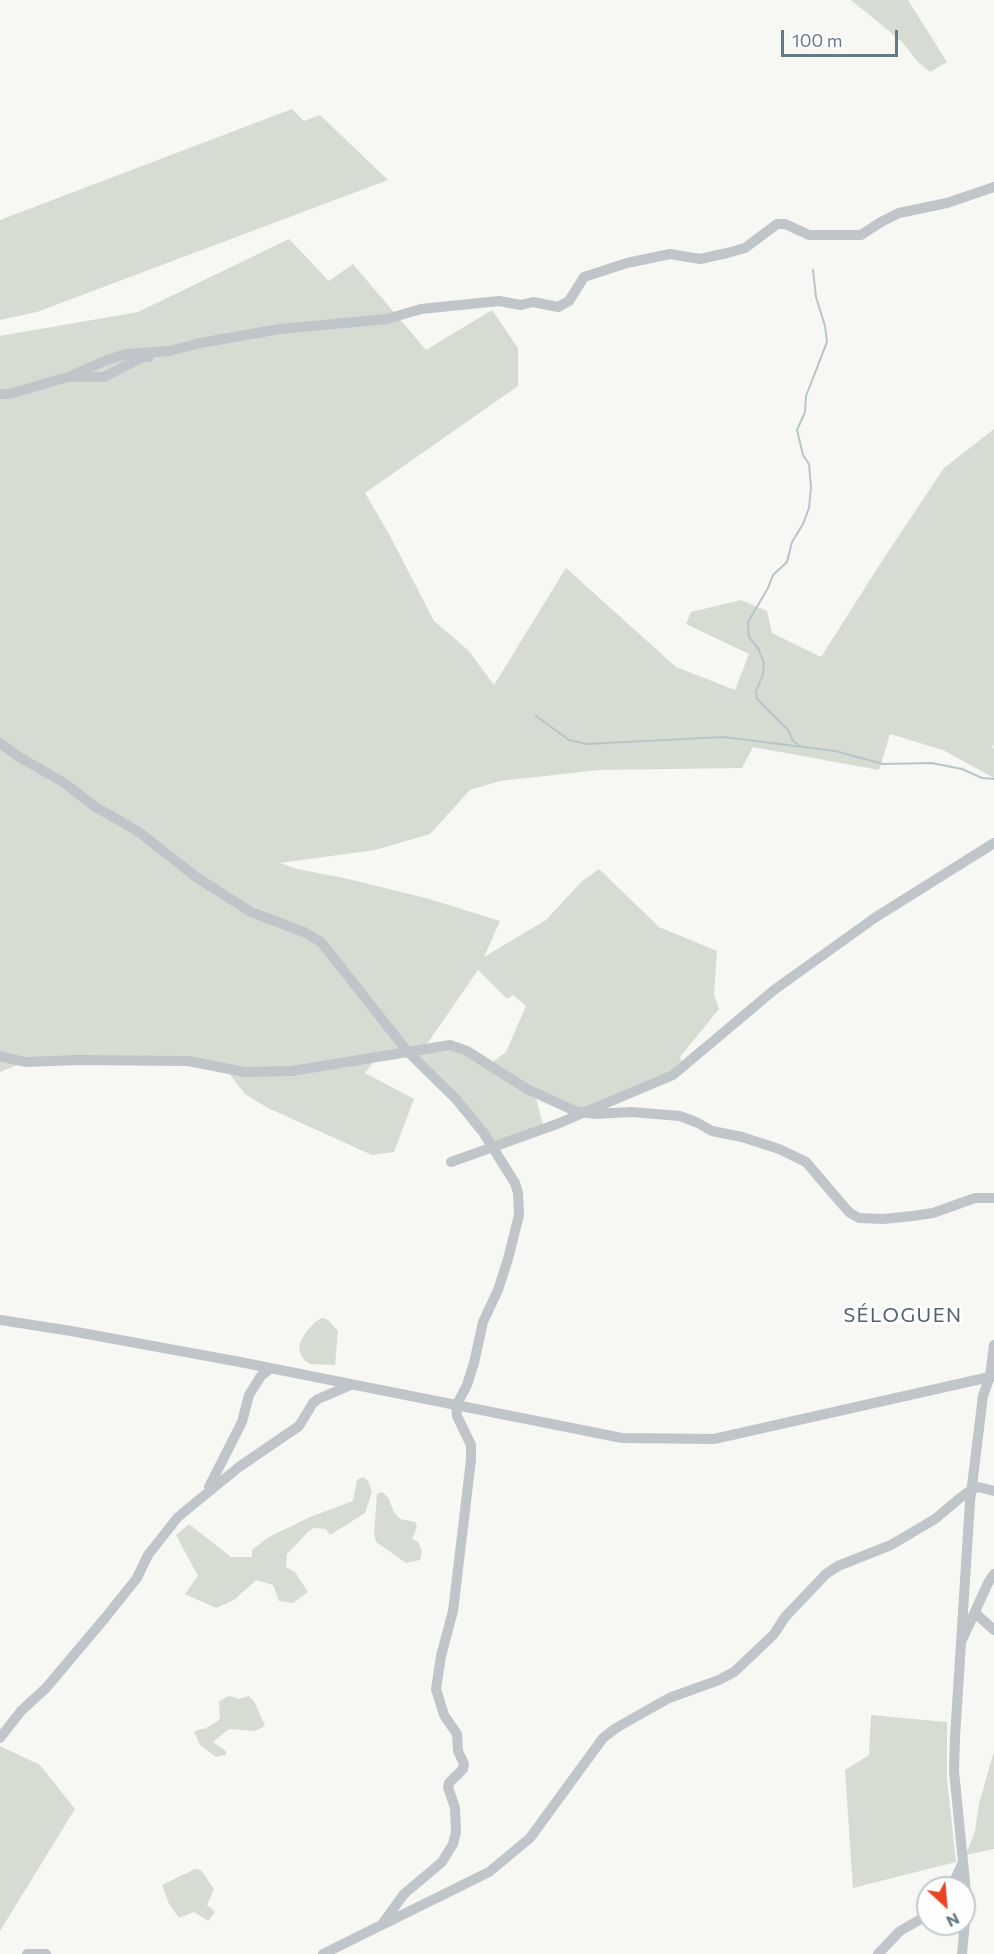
<!DOCTYPE html>
<meta charset="utf-8">
<style>
body{margin:0}
#map{position:relative;width:994px;height:1954px;overflow:hidden;background:#f7f7f4;font-family:Commissioner,sans-serif}
canvas{display:block}
.north{position:absolute;left:916px;top:1876px;width:60px;height:60px;box-sizing:border-box;background:#fff;border:2px solid #c1c9cf;border-radius:50%;rotate:154deg;font-size:16px;font-weight:700;line-height:24px;text-align:center;color:#657986}
.north::after{content:'';display:block;margin:auto;width:21px;height:27px;background:#e84523;clip-path:polygon(50% 0,100% 100%,50% 72%,0 100%)}
.scale{position:absolute;left:781px;top:30px;width:117px;height:27px;box-sizing:border-box;border:3px solid #657986;border-top:0;padding-left:8px;font-size:18px;line-height:21px;white-space:nowrap;color:#657986;-webkit-text-stroke:4px #fff;paint-order:stroke}
</style>
<div id="map">
<canvas width="994" height="1954"></canvas>
<div class="north">N</div>
<div class="scale">100 m</div>
</div>
<script>
const c = document.querySelector('canvas').getContext('2d');
c.lineJoin = 'round';
function fill(path, color) { c.fillStyle = color; c.fill(path, 'evenodd'); }
const toPath = rows => new Path2D(rows.map(r => 'M' + r).join(''));
function strokePath(path, color, width, dash) { c.strokeStyle = color; c.lineWidth = width; c.lineCap = dash ? 'butt' : 'round'; c.setLineDash(dash || []); c.stroke(path); }
function drawText(font, color, halo, rows, align = 'center') {
  c.font = font + ' Commissioner,sans-serif'; c.lineWidth = 6; c.setLineDash([]); c.textBaseline = 'middle'; c.strokeStyle = halo; c.fillStyle = color; for (const [text, x, y, turn = 0] of rows) {
    c.save(); c.translate(x, y); c.rotate((+turn || 0) * Math.PI / 180); c.textAlign = isNaN(turn) ? turn : align; if (halo) c.strokeText(text, 0, 0); c.fillText(text, 0, 0); c.restore();
  }
}
const green = toPath([
 [851,0,908,0,947,62,930,72,919,63,901,41],
 [292,109,304,121,320,115,388,180,37,312,0,320,0,220],
 [289,239,329,281,353,264,426,350,492,310,518,348,518,386,365,493,389,534,434,621,468,650,494,685,566,568,676,667,735,690,749,654,686,624,691,612,741,600,767,611,772,633,821,657,882,561,944,468,994,429,994,744,992,747,994,749,994,778,943,750,890,734,879,770,753,747,742,768,599,770,500,781,470,790,430,834,375,850,280,863,297,869,344,878,426,898,500,921,484,957,546,920,581,882,599,869,659,927,717,951,714,995,719,1009,680,1057,683,1067,584,1112,535,1094,544,1129,493,1148,407,1051,378,1056,365,1073,414,1099,394,1152,372,1155,268,1108,245,1094,225,1068,188,1061,25,1062,0,1072,0,336,138,312],
 [478,970,507,999,513,995,526,1006,506,1052,489,1065,467,1051,425,1047],
 [322,1318,328,1320,338,1331,335,1365,310,1364,304,1360,299,1351,300,1343,306,1332,315,1322],
 [363,1477,368,1481,372,1492,365,1513,330,1535,326,1529,314,1528,309,1531,287,1554,286,1567,295,1572,308,1592,293,1603,279,1601,273,1585,256,1580,234,1600,216,1608,185,1594,198,1576,176,1535,189,1524,231,1557,252,1557,252,1550,269,1537,310,1517,353,1501,357,1480],
 [382,1492,388,1497,394,1512,400,1519,415,1522,417,1527,412,1539,418,1542,422,1551,420,1560,406,1563,376,1542,374,1534,377,1494],
 [229,1696,239,1699,249,1696,254,1701,265,1726,255,1731,229,1729,213,1742,226,1751,226,1755,216,1757,200,1745,194,1732,200,1729,204,1729,218,1721,220,1717,219,1701],
 [871,1715,947,1722,947,1779,956,1862,853,1888,845,1770,869,1755],
 [0,1746,40,1765,75,1809,0,1931],
 [994,1751,994,1849,966,1855,975,1831,979,1804],
 [195,1869,201,1870,214,1889,207,1905,215,1912,208,1921,194,1912,179,1918,169,1904,162,1885]
]);
const stream = toPath([
 [536,716,569,740,587,744,723,737,835,751,883,764,932,763,962,769,982,778,994,779],
 [802,747,793,741,788,730,757,699,756,692,763,674,764,663,758,648,749,637,748,622,768,588,773,575,787,562,792,542,803,524,809,508,811,487,809,464,803,455,797,430,805,412,806,396,827,342,825,326,816,297,813,270]
]);
const minor = toPath([
 [71,377,104,377,133,362,146,356,149,357],
 [0,394,9,394,68,377,107,360,126,354,169,351,200,343,280,329,387,319,421,309,499,301,521,305,533,302,558,307,569,301,584,277,627,263,670,254,700,259,727,253,745,248,777,224,785,224,809,235,861,235,881,222,899,213,947,203,994,187],
 [0,743,19,757,63,782,94,806,139,832,196,877,251,912,304,932,321,942,407,1051,456,1099,483,1132,515,1183,518,1193,519,1215,508,1259,498,1290,483,1322,474,1363,467,1385,456,1406,457,1416,471,1445,471,1460,453,1611,441,1656,436,1689,444,1715,457,1734,458,1751,464,1764,463,1769,449,1783,448,1787,455,1808,456,1832,453,1844,442,1862,404,1894,383,1923],
 [0,1056,25,1062,77,1060,188,1061,245,1072,292,1071,450,1045,467,1051,527,1089,575,1111,595,1114,631,1112,680,1116,698,1123,712,1131,742,1137,779,1149,806,1162,841,1203,850,1213,859,1218,883,1219,913,1216,933,1213,975,1198,994,1198],
 [451,1162,557,1124,673,1075,774,990,876,917,994,843],
 [0,1320,71,1331,240,1362,622,1438,714,1439,994,1376],
 [209,1487,242,1422,249,1395,261,1376,271,1368],
 [975,1613,994,1630],
 [963,1638,988,1583,994,1574],
 [0,1738,21,1711,46,1688,105,1618,137,1578,148,1555,178,1517,239,1467,299,1426,313,1403,318,1399,351,1385],
 [951,1888,962,1864],
 [27,1954,46,1954],
 [323,1954,489,1872,530,1838,603,1738,616,1728,669,1698,719,1680,734,1672,774,1634,785,1617,826,1574,838,1566,891,1545,935,1519,960,1498,971,1490,978,1487,994,1491],
 [878,1954,900,1931,928,1915],
 [962,1954,967,1902,954,1771,955,1737,970,1502,983,1396,990,1376,994,1345]
]);
const quarterNames = [
 ["SÉLOGUEN",903,1315]
];
fill(green, '#d7dcd3');
strokePath(stream, '#b7c5c8', 2);
strokePath(minor, '#c0c5c9', 10);
c.letterSpacing = '1.5px';
drawText('20px', '#53626b', '#fff', quarterNames);
c.letterSpacing = '0px';
</script>
